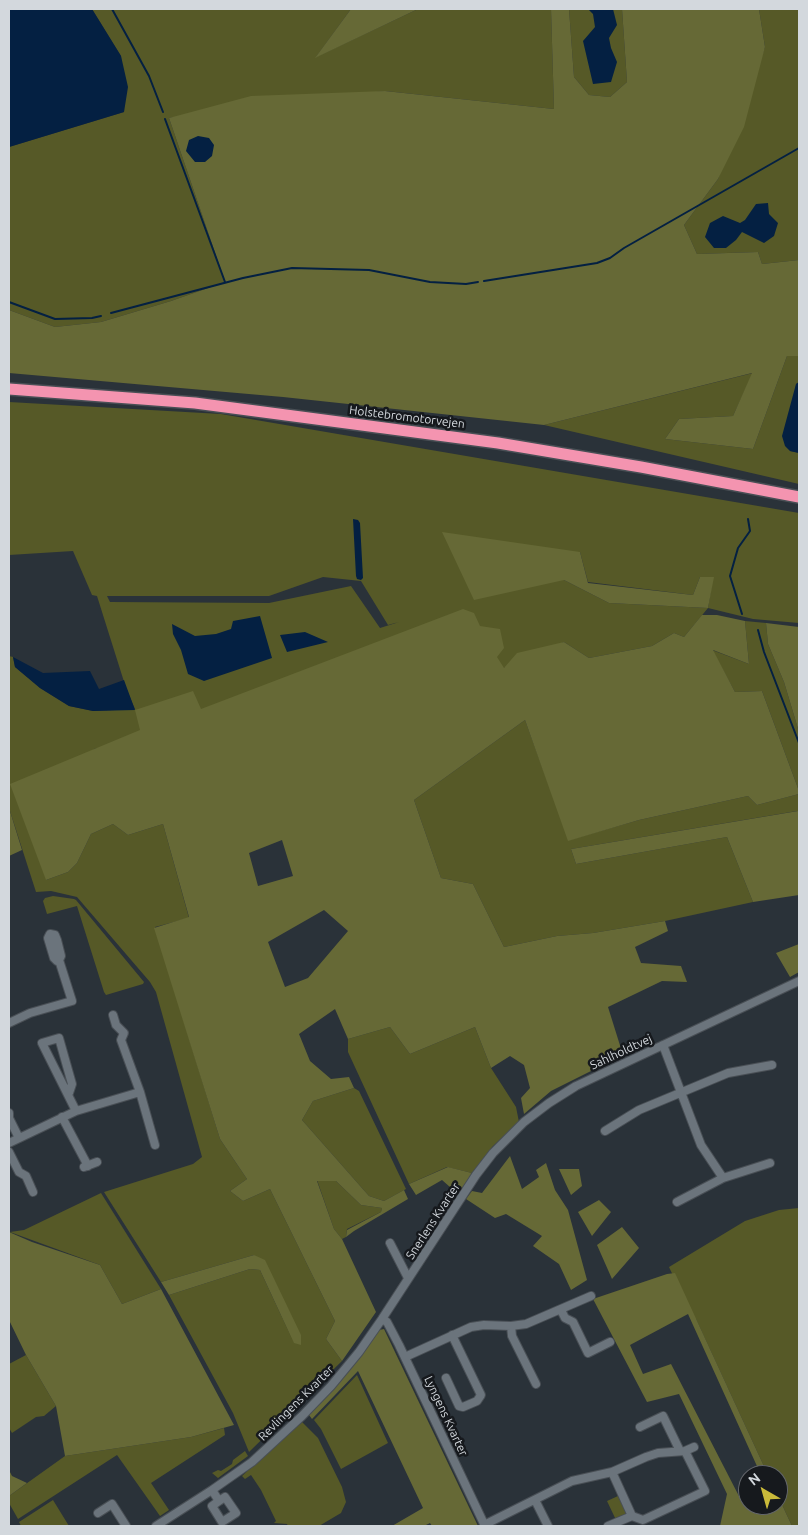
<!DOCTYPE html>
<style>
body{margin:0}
#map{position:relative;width:808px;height:1535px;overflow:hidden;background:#2a3239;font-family:Ubuntu,sans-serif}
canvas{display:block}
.frame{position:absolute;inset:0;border:10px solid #d3d8dd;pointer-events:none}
.north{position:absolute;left:738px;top:1465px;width:50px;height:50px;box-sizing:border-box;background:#16191d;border:1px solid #62656a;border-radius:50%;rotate:322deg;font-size:14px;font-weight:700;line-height:20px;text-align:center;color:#d3d8dd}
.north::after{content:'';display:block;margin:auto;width:18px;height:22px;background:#caba3a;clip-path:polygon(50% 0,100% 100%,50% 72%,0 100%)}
</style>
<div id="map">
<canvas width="808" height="1535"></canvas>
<div class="frame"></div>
<div class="north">N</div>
</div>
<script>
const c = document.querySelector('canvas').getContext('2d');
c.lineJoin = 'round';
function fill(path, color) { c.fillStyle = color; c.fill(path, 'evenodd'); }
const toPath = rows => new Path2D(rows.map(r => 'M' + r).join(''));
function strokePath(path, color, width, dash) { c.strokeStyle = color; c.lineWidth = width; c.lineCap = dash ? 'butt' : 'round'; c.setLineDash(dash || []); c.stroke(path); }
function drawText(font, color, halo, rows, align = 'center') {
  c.font = font + ' Ubuntu,sans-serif'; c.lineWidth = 5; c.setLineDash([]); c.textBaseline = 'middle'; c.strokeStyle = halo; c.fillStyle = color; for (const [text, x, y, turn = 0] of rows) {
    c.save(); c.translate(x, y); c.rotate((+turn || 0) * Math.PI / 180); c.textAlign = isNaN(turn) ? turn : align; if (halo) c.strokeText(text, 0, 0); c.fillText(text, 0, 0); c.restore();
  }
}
const green = toPath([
 [92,9,351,9,316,57,418,9,551,9,554,109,385,91,169,118,225,282,171,301,101,322,55,327,9,310,9,147,124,112,121,56],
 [569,9,622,9,627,82,610,97,589,95,574,77],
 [759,9,799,9,799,260,762,264,758,252,697,254,684,225,718,179,765,47],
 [787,356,799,356,799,382,796,384,790,451,799,453,799,484,544,425,753,373,733,416,679,419,665,439,753,449],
 [9,402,221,414,799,513,799,623,753,619,708,608,684,637,674,633,652,646,589,658,564,642,504,668,94,749,46,880,68,872,77,863,91,834,113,824,128,835,163,824,189,918,155,927,220,1139,247,1179,230,1191,243,1201,270,1189,335,1321,326,1339,342,1361,249,1452,233,1413,169,1295,250,1269,260,1270,294,1343,254,1255,161,1282,104,1192,193,1164,202,1157,156,992,150,982,77,897,51,891,36,892,9,808,9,656,13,657,15,667,40,688,69,706,93,711,135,709,126,688,97,596,92,595,73,551,9,555],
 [580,552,588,582,693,595,700,577,713,577,708,608,609,603,564,580],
 [323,577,361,581,388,625,399,622,380,628,351,586,269,603,110,602,107,596,269,596],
 [745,621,766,623,768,644,784,682,799,732,799,791,762,691,735,692,712,650,749,664],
 [525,720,569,840,639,820,748,796,757,805,799,794,799,812,797,811,571,849,576,864,727,837,753,902,665,921,593,933,557,936,504,947,473,884,441,878,414,800],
 [53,896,74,899,76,900,144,982,143,984,106,995,104,992,77,906,47,914,43,901,45,898],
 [390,1027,410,1054,475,1027,491,1068,516,1107,519,1122,493,1146,472,1173,447,1167,409,1184,348,1052,348,1039],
 [354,1088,359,1091,406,1189,384,1201,369,1196,302,1120,313,1101],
 [317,1180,336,1181,361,1205,382,1208,381,1212,347,1229,346,1237,342,1239,334,1229],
 [101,1193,161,1289,122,1304,100,1265,10,1232,24,1230],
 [799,1208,799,1526,792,1526,778,1496,778,1475,768,1475,696,1319,694,1320,669,1267,745,1221,779,1210],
 [26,1355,56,1406,44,1416,36,1417,12,1433,9,1428,9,1364],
 [357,1375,388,1443,341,1469,321,1429,314,1420],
 [301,1421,318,1438,342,1487,346,1502,341,1513,319,1526,288,1526,287,1524,274,1523,276,1521,261,1490,251,1475,245,1479,242,1476],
 [224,1428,225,1435,151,1483,169,1510,160,1516,117,1455,18,1519,9,1503,9,1496,65,1456,191,1437],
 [245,1451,248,1456,218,1478,212,1473,218,1470,221,1471,232,1464,233,1460],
 [618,1496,627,1514,616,1520,607,1501],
 [53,1500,69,1526,21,1526,19,1522]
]);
const forest = toPath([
 [351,9,418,9,315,58],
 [551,9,569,9,574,77,589,95,610,97,627,82,622,9,759,9,765,47,744,127,718,179,684,225,697,254,758,252,762,264,799,260,799,356,787,356,753,449,665,439,679,419,733,416,752,373,544,425,283,397,9,373,9,310,55,327,101,322,171,301,225,282,169,118,251,96,385,91,554,109],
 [442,532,580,552,588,583,693,595,700,577,714,577,708,608,609,603,564,580,474,600],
 [463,609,474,613,480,626,500,629,504,648,497,657,504,668,517,653,564,642,589,658,652,646,674,633,684,637,702,615,717,615,745,621,749,664,713,650,735,692,762,691,799,791,799,794,757,805,748,796,639,820,568,841,525,720,414,800,441,878,473,884,504,947,557,936,593,933,665,921,668,931,635,947,641,963,681,966,687,982,662,981,608,1007,623,1055,551,1091,524,1114,521,1098,530,1088,524,1065,510,1056,491,1068,475,1027,410,1054,390,1027,348,1039,335,1009,299,1034,310,1061,331,1079,349,1077,354,1088,313,1101,302,1120,369,1196,384,1201,404,1190,408,1199,354,1231,346,1237,347,1230,381,1212,382,1208,361,1205,336,1181,317,1181,334,1229,342,1239,376,1312,342,1361,326,1339,335,1321,270,1189,243,1201,230,1191,247,1179,220,1139,154,928,189,917,163,824,128,835,113,824,91,834,77,863,68,872,46,880,10,784,140,730,135,710,193,691,201,709],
 [282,840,293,876,258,886,249,853],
 [324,910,348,931,308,978,285,987,268,942],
 [766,623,799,627,799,732,784,682,768,644],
 [9,808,22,850,9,856],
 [798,811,799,812,799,895,753,902,727,837,576,864,571,849],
 [799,944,799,972,790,977,776,953],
 [510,1156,522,1189,539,1177,536,1170,546,1163,555,1190,568,1210,587,1280,571,1290,559,1264,533,1246,542,1236,506,1214,495,1218,466,1199,472,1191,482,1193],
 [448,1167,472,1173,459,1195,442,1180,416,1195,409,1184],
 [559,1169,579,1169,582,1186,571,1195],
 [599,1200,611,1212,592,1236,578,1212],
 [622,1227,639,1248,612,1279,597,1245],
 [9,1232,32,1242,100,1265,122,1304,161,1289,234,1425,191,1437,65,1456,56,1406,26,1355,9,1320],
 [254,1255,265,1260,301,1335,301,1345,294,1343,260,1270,250,1269,169,1295,161,1282],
 [675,1273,768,1475,761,1475,688,1314,630,1345,643,1374,671,1364,742,1502,748,1496,748,1505,778,1505,778,1496,792,1526,720,1526,727,1494,679,1394,647,1402,593,1299,667,1274],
 [384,1329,478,1526,432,1526,430,1523,424,1526,392,1526,423,1508,358,1371,312,1419,309,1415,353,1366,379,1330],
 [9,1470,12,1476,27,1483,9,1496]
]);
const water = toPath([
 [9,9,92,9,121,56,128,87,124,112,9,147],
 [588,9,613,9,617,25,609,38,611,48,617,62,611,82,593,84,583,41,595,27,593,14],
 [198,136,209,138,214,145,212,156,205,162,195,162,186,151,189,140],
 [768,203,769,214,778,223,774,236,764,243,742,232,736,240,726,248,714,248,705,237,710,223,723,216,740,223,745,220,756,204],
 [799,382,799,453,790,451,785,446,782,436,796,384],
 [353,519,358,520,360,523,363,578,361,580,357,579,356,576],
 [260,616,272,658,204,681,188,674,181,650,173,634,172,624,195,636,216,634,231,629,233,621],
 [305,632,328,642,287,652,280,635],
 [13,657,43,673,90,671,99,689,124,680,135,710,93,711,69,706,40,688,15,667]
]);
const stream = toPath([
 [112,9,149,76,163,112],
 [165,119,225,282],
 [484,281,597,263,610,258,624,248,799,148],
 [9,302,55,319,92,318,101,316],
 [111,313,243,278,292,268,369,270,430,282,466,284,478,282],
 [742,614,730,576,738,548,750,531,748,519],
 [758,630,764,652,799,743]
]);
const minor = toPath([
 [9,1023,30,1013,72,1001,59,960,61,956,57,940,55,935,50,934,48,938,54,958,57,961,59,960],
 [663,1045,701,1145,723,1178],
 [140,1092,155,1145],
 [69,1093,72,1084,59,1038,42,1043,76,1111],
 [9,1113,9,1118,19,1138],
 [62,1117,88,1166],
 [605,1131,639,1110,728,1073,772,1065],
 [9,1143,76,1111,140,1092,121,1040,124,1033,116,1025,113,1015],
 [9,1152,19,1172,26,1176,33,1192],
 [84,1167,97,1162],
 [677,1202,723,1178,770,1163],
 [390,1243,408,1278],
 [561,1310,565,1318,573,1322,588,1353,610,1342],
 [382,1319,387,1322,399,1345,485,1526],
 [511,1326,512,1336,536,1384],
 [405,1357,471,1327,484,1325,511,1326,526,1324,591,1296],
 [446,1378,459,1406,463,1407,477,1401,481,1395,452,1335],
 [640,1427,663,1416,680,1451],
 [612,1472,632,1516],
 [212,1490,219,1501,225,1497,236,1513,222,1522,212,1506,219,1501],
 [535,1500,548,1526],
 [98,1513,112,1504,126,1526],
 [484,1525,572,1481,612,1472,646,1457,658,1453,685,1451,694,1447],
 [156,1526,212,1490,252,1462,302,1416,331,1386,359,1352,382,1319,476,1175,493,1153,524,1122,549,1103,576,1086,799,981],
 [608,1526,632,1516,643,1520,705,1491,685,1451]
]);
const highway = toPath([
 [9,389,195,403,498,443,641,467,799,497]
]);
const streetNames = [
 ["Holstebromotorvejen",407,417,7],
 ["Sahlholdtvej",621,1052,-25],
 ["Snerlens Kvarter",433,1221,-57],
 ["Revlingens Kvarter",296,1403,-45],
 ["Lyngens Kvarter",446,1416,65]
];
fill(green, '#565927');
fill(forest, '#666936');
fill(water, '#042042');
strokePath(stream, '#042042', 2);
strokePath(minor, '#494f55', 10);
strokePath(highway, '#494f55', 14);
strokePath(minor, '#6b747c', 8);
strokePath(highway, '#f494b0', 11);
drawText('12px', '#d3d8dd', '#16191d', streetNames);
</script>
